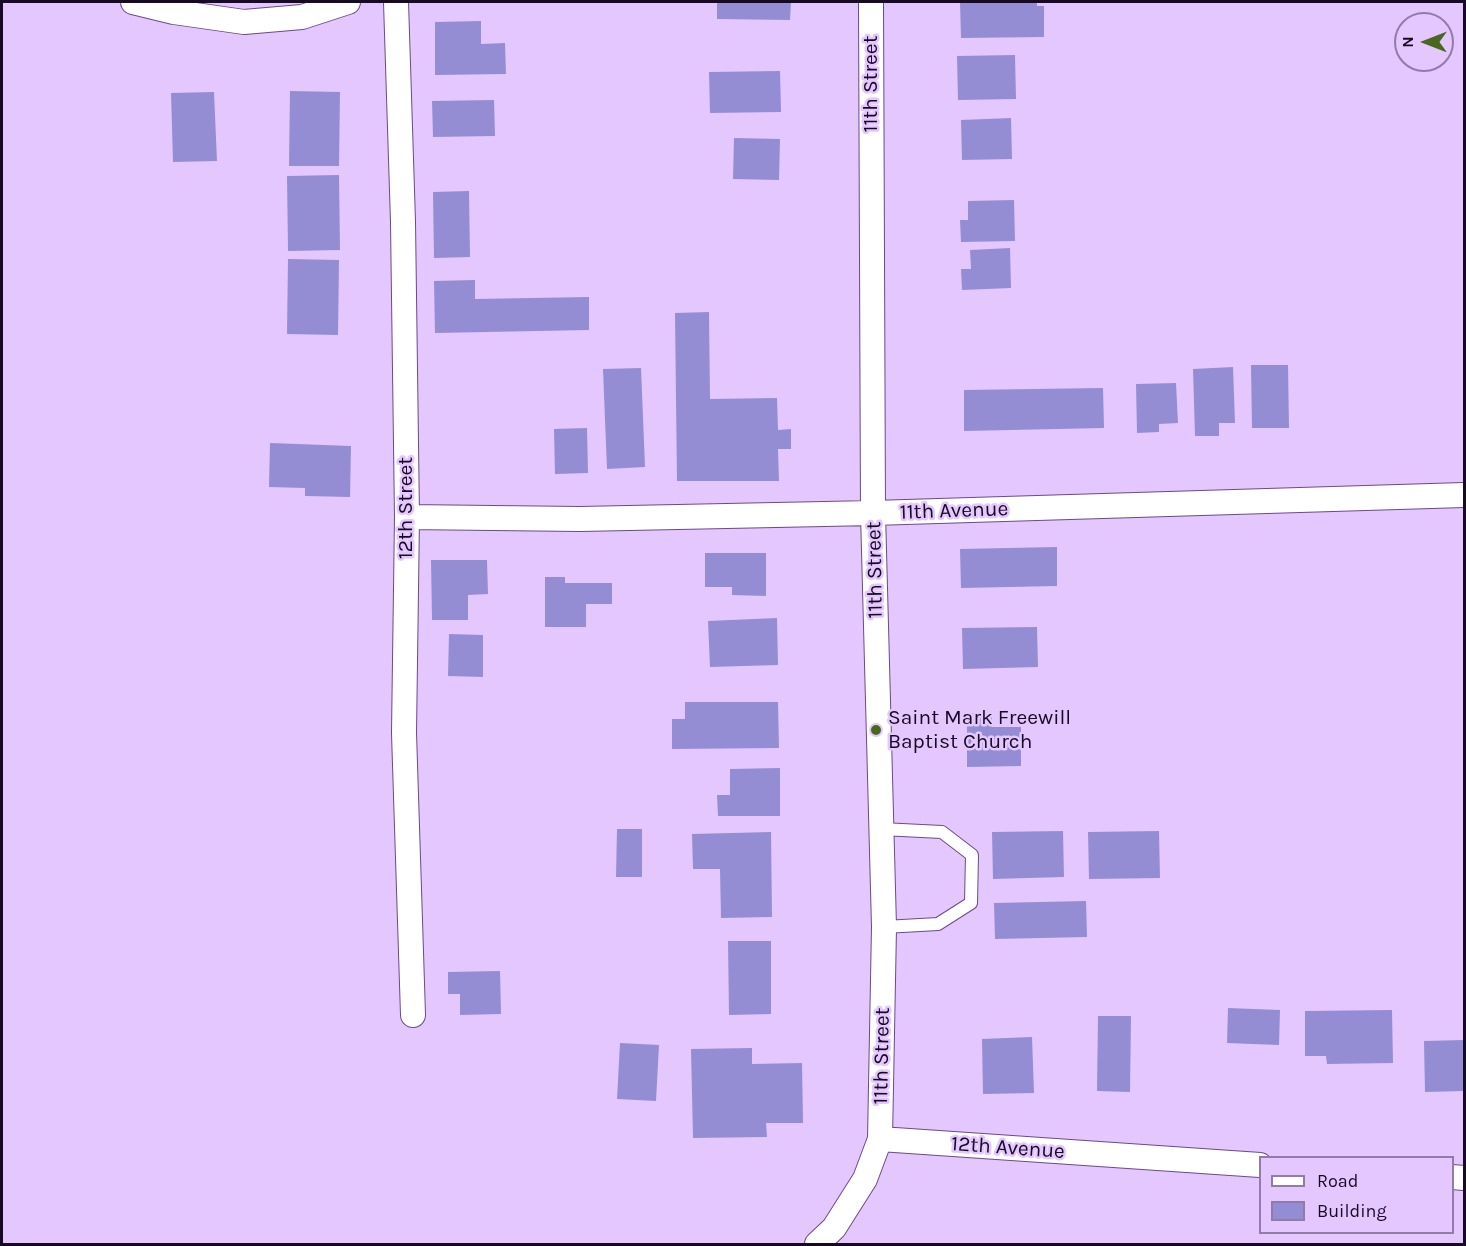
<!DOCTYPE html>
<style>
body{margin:0}
#map{position:relative;width:1466px;height:1246px;overflow:hidden;background:#e4c7ff;font-family:Karla,sans-serif}
canvas{display:block}
.frame{position:absolute;inset:0;border:3px solid #180a23;pointer-events:none}
.legend{position:absolute;left:1259px;top:1156px;width:195px;height:78px;box-sizing:border-box;background:#e4c7ff;border:2px solid #927ba7;margin:0;padding:8px 10px;list-style:none;font-size:18px;color:#180a23}
.legend li{display:flex;align-items:center;gap:12px;height:30px}
.legend b{width:30px;border:2px solid #927ba7}
.north{position:absolute;left:1394px;top:12px;width:60px;height:60px;box-sizing:border-box;background:#e4c7ff;border:2px solid #927ba7;border-radius:50%;rotate:270deg;font-size:16px;font-weight:700;line-height:24px;text-align:center;color:#180a23}
.north::after{content:'';display:block;margin:auto;width:21px;height:27px;background:#4a681d;clip-path:polygon(50% 0,100% 100%,50% 72%,0 100%)}
</style>
<div id="map">
<canvas width="1466" height="1246"></canvas>
<div class="frame"></div>
<ul class="legend">
<li><b style="height:8px;background:#fff"></b>Road</li>
<li><b style="height:16px;background:#958dd3"></b>Building</li>
</ul>
<div class="north">N</div>
</div>
<script>
const c = document.querySelector('canvas').getContext('2d');
c.lineJoin = 'round';
function fill(path, color) { c.fillStyle = color; c.fill(path, 'evenodd'); }
const toPath = rows => new Path2D(rows.map(r => 'M' + r).join(''));
function strokePath(path, color, width, dash) { c.strokeStyle = color; c.lineWidth = width; c.lineCap = dash ? 'butt' : 'round'; c.setLineDash(dash || []); c.stroke(path); }
function drawText(font, color, halo, rows, align = 'center') {
  c.font = font + ' Karla,sans-serif'; c.lineWidth = 5; c.setLineDash([]); c.textBaseline = 'middle'; c.strokeStyle = halo; c.fillStyle = color; for (const [text, x, y, turn = 0] of rows) {
    c.save(); c.translate(x, y); c.rotate((+turn || 0) * Math.PI / 180); c.textAlign = isNaN(turn) ? turn : align; if (halo) c.strokeText(text, 0, 0); c.fillText(text, 0, 0); c.restore();
  }
}
const building = toPath([
 [717,2,791,2,790,20,717,19],
 [960,2,1037,2,1037,6,1044,6,1044,37,961,38],
 [481,21,481,44,505,43,506,74,435,75,435,22],
 [1015,55,1016,99,958,100,957,56],
 [780,71,781,112,710,113,709,72],
 [290,91,340,92,339,166,289,166],
 [214,92,217,161,173,162,171,93],
 [494,100,495,136,433,137,432,101],
 [1011,118,1012,159,962,160,961,120],
 [734,138,780,139,779,180,733,179],
 [339,175,340,250,288,251,287,176],
 [469,191,470,257,434,258,433,192],
 [1014,200,1015,241,961,242,960,220,968,220,968,201],
 [1010,248,1011,288,962,290,961,269,971,269,970,250],
 [288,259,339,260,338,335,287,334],
 [475,280,475,299,589,297,589,330,435,333,434,281],
 [709,312,710,399,777,398,778,430,791,429,791,449,778,449,779,481,677,481,675,313],
 [1251,365,1288,365,1289,428,1252,428],
 [1233,367,1235,423,1219,423,1219,436,1195,436,1193,369],
 [641,368,645,467,607,469,603,369],
 [1176,383,1178,423,1159,424,1159,432,1137,433,1136,384],
 [1103,388,1104,428,964,431,964,390],
 [587,428,588,473,555,474,554,429],
 [270,443,351,446,350,497,305,496,305,488,269,487],
 [1057,547,1057,586,961,588,960,549],
 [705,553,766,553,766,596,732,595,732,587,705,587],
 [431,560,487,560,488,594,468,595,468,620,432,620],
 [545,577,565,577,565,583,612,583,612,604,586,604,586,627,545,627],
 [777,618,778,665,710,667,708,621],
 [1037,627,1038,667,963,669,962,628],
 [449,634,483,635,483,677,448,676],
 [685,702,778,702,779,748,672,749,672,719,685,719],
 [967,713,992,713,992,727,1021,727,1021,766,967,767],
 [780,768,780,816,718,816,717,795,730,795,730,769],
 [617,829,642,829,642,877,616,877],
 [1063,831,1064,877,993,879,992,832],
 [1159,831,1160,878,1089,879,1088,832],
 [771,832,772,917,721,918,720,869,693,869,692,834],
 [1086,901,1087,937,995,939,994,903],
 [728,941,771,941,771,1014,729,1015],
 [500,971,501,1014,460,1015,460,994,448,994,448,972],
 [1228,1008,1280,1010,1279,1045,1227,1043],
 [1392,1010,1393,1063,1327,1064,1326,1056,1305,1056,1305,1011],
 [1098,1016,1131,1016,1130,1092,1097,1091],
 [1032,1037,1034,1093,983,1094,982,1039],
 [1464,1040,1464,1091,1425,1092,1424,1041],
 [620,1043,659,1045,656,1101,617,1099],
 [752,1048,752,1064,802,1063,803,1123,766,1123,767,1137,693,1138,691,1049]
]);
const service = toPath([
 [881,829,942,832,972,855,971,903,938,924,884,927]
]);
const minor = toPath([
 [133,2,174,12,244,22,302,17,348,2],
 [396,2,403,222,407,517,404,733,413,1015],
 [407,517,580,519,873,513,1464,495],
 [880,1139,1260,1165],
 [1452,1177,1464,1178],
 [817,1244,834,1228,865,1179,880,1139,884,927,873,513,871,2]
]);
const markers = [
 [876,730,6,"#4a681d"]
];
const streetNames = [
 ["11th Street",871,84,-90],
 ["12th Street",406,508,-90],
 ["11th Avenue",954,511,-2],
 ["11th Street",875,570,-91],
 ["11th Street",882,1056,-89],
 ["12th Avenue",1008,1148,4]
];
const poiNames = [
 ["Saint Mark Freewill",888,718],
 ["Baptist Church",888,742]
];
fill(building, '#958dd3');
strokePath(service, '#6c4a87', 14);
strokePath(minor, '#6c4a87', 26);
strokePath(service, '#fff', 12);
strokePath(minor, '#fff', 24);
for (const [x, y, r, color] of markers) { const dot = new Path2D(); dot.arc(x, y, r, 0, 2 * Math.PI); c.fillStyle = color; c.fill(dot); strokePath(dot, '#e4c7ff', 2); }
drawText('21px', '#180a23', '#e4c7ff', streetNames);
drawText('21px', '#180a23', '#e4c7ff', poiNames, 'left');
</script>
